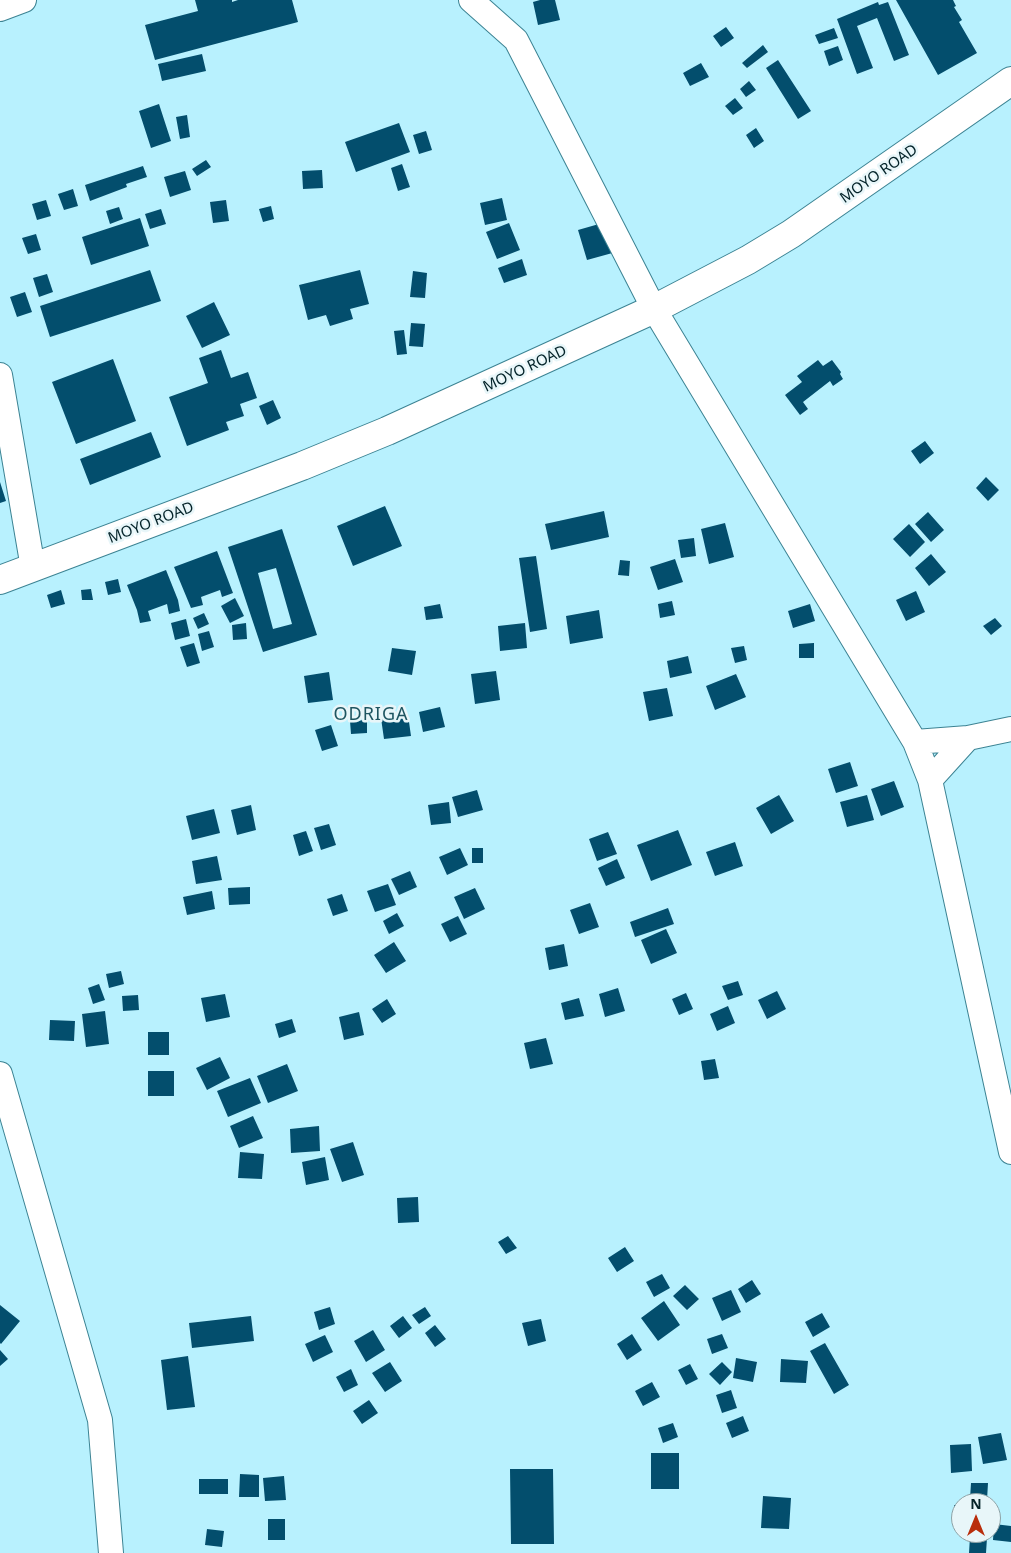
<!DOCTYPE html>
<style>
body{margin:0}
#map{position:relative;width:1011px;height:1553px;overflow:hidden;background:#b8f1fe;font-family:"Noto Sans",sans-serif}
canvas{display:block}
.north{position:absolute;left:951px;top:1493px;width:50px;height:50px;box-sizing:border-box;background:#e8f6f9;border:1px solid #8da2a6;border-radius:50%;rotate:0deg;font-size:14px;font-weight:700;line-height:20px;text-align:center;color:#042329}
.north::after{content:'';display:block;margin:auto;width:18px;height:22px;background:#b92e0c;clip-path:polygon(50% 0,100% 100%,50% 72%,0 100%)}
</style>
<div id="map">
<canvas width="1011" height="1553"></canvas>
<div class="north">N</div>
</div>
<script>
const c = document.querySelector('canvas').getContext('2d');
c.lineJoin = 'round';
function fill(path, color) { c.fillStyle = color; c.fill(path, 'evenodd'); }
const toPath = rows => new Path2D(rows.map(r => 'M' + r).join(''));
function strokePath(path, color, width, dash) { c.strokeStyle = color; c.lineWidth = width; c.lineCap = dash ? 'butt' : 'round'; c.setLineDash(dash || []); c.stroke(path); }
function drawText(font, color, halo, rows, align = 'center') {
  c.font = font + ' "Noto Sans",sans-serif'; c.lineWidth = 5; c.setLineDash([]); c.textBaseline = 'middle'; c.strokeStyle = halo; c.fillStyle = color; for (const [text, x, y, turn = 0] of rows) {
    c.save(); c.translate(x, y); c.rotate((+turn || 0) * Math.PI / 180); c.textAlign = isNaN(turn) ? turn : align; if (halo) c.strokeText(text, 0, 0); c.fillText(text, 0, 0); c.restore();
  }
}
const building = toPath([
 [195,0,232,0,232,2,238,0,292,0,298,22,155,60,145,25,198,11],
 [540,0,555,0,560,20,538,25,533,2],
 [896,0,953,0,956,6,954,7,962,20,959,22,977,53,938,75],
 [878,2,879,5,888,2,909,55,894,61,877,18,857,26,873,68,857,74,837,19],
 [726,27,734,38,721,47,713,36],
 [834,28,838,38,819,44,815,35],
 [763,45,768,52,747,68,742,63],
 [838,46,843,60,829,66,824,51],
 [202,54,206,71,162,81,158,64],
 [778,60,811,111,798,119,766,68],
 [701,63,709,77,690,86,683,73],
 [749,81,756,90,746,97,740,89],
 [735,98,743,108,733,115,725,106],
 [159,104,171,141,151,148,139,111],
 [187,115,190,137,180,139,176,117],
 [399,123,410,152,356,172,345,142],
 [756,128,764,141,754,148,746,135],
 [426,131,432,150,419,154,413,135],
 [206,160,211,167,197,176,192,169],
 [402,164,410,187,398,191,391,168],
 [143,166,147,177,126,184,127,187,90,201,85,185],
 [322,170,323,188,303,189,302,171],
 [185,171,191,190,170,197,164,177],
 [73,189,78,206,64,210,58,194],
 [502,198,507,220,485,225,480,203],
 [46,200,51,216,37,220,32,204],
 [226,200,229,221,213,223,210,202],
 [271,206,274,219,263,222,259,209],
 [119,207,123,219,110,224,106,211],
 [161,209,166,224,150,229,145,214],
 [140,218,149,246,91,265,82,237],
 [606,222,616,252,587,260,578,230],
 [509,223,520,250,497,259,486,232],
 [36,234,41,250,28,254,22,238],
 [522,259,527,275,504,283,498,268],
 [150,270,161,301,50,337,40,306],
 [360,270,369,304,350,309,353,319,330,326,326,315,308,320,299,285],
 [413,271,427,273,425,298,410,297],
 [47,274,53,292,39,297,33,278],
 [25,292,32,312,17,317,10,297],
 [214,302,230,335,202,348,186,316],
 [411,323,425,324,423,347,409,346],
 [404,330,407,354,397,355,394,331],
 [221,350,231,378,248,372,257,398,240,404,244,416,226,422,229,430,187,446,169,397,208,383,199,358],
 [113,359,136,421,76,444,52,382],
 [818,360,823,366,832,360,841,372,840,374,843,379,833,386,830,381,803,402,808,409,800,415,785,395,802,382,797,376],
 [273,400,281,418,267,425,259,406],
 [151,432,161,457,90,485,80,459],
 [925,441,934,453,920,464,911,451],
 [986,477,999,490,988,501,976,488],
 [0,482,6,501,0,503],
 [385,506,402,546,353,566,337,526],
 [604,511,609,537,551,550,545,524],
 [928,512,944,530,931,542,915,524],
 [725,523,734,557,709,564,701,529],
 [909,524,925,542,910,557,893,539],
 [282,529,317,635,263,652,228,547],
 [276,568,292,624,273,629,258,573],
 [694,538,696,556,681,558,678,540],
 [217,551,233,593,222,597,220,590,201,597,203,605,191,608,174,567],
 [931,554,946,572,929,586,915,568],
 [536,556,547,629,530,632,519,558],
 [675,559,683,582,658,590,650,567],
 [620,560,630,561,629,576,618,575],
 [166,570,178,600,180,611,169,614,167,604,148,611,151,621,140,623,137,610,127,585],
 [118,579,121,592,108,595,105,582],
 [91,589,93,600,82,600,81,590],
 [61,590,65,604,51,608,47,595],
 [916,591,925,612,906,621,896,600],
 [235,598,244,616,230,623,221,606],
 [672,601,675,615,660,618,658,604],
 [440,604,443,618,426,620,424,607],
 [810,604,815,621,793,628,788,611],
 [599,610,603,638,570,644,566,616],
 [204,613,209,624,198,629,193,618],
 [995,618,1002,626,991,635,983,626],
 [186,619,190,636,175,640,171,623],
 [246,623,247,639,233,640,232,625],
 [525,623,527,648,500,651,498,626],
 [209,631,214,647,202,651,198,634],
 [194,643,200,663,187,667,180,647],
 [814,643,814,658,799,658,799,644],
 [744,646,747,660,735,663,731,648],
 [392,648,416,651,412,675,388,671],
 [688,656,692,673,670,678,667,661],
 [496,671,500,700,475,704,471,674],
 [329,672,333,700,308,703,304,676],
 [736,674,746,697,715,710,706,686],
 [667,688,673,716,649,721,643,692],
 [440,707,445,727,423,732,419,712],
 [408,715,411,736,384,739,381,718],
 [367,720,367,733,351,734,350,721],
 [331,725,338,746,322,751,315,730],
 [850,762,858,786,836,793,828,769],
 [894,781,904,807,881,816,871,789],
 [477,790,483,810,458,817,452,797],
 [779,795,794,821,771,834,756,808],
 [867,795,874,820,847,827,840,802],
 [449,802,451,823,431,825,428,805],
 [251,805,256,830,237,835,231,810],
 [214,809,220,833,192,840,186,816],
 [329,824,336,845,321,850,314,828],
 [678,830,692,865,651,881,637,845],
 [306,831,313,851,299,856,293,835],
 [608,832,617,854,597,861,589,839],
 [735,842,743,866,715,876,706,852],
 [460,848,468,865,447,875,439,857],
 [472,848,483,848,483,863,472,863],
 [217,856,222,880,196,884,192,861],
 [617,859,625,878,606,886,598,868],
 [410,871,417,887,399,895,391,879],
 [388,884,396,905,375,912,367,891],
 [250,887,250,904,229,905,228,888],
 [475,888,485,909,464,919,454,897],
 [212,891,215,909,187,915,183,897],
 [342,894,348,911,333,916,327,899],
 [590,903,599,927,579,934,570,910],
 [668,908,674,924,635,937,630,922],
 [397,913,404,926,389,934,383,921],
 [458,916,467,934,450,942,441,924],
 [666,929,677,953,651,964,641,940],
 [394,942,406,961,386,973,374,955],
 [564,944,568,966,549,970,545,948],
 [121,971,124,984,109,988,106,974],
 [738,981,743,995,728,1000,722,986],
 [99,984,105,1000,93,1004,88,988],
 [618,988,625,1011,605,1017,599,994],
 [777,991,786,1009,767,1019,758,1000],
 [686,993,693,1009,679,1015,672,999],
 [225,994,230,1017,206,1022,201,998],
 [138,995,139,1010,123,1011,122,996],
 [579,998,584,1016,565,1020,561,1003],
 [387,999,396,1014,382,1023,372,1009],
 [728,1006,735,1023,717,1031,710,1014],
 [105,1011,109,1044,86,1047,82,1014],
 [359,1012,364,1035,344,1040,339,1017],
 [292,1019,296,1032,279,1038,275,1024],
 [50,1020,75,1021,74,1041,49,1040],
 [148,1032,169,1032,169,1055,148,1055],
 [546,1038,553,1064,530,1069,524,1043],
 [220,1057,230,1078,207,1090,196,1068],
 [715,1059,719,1078,704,1080,701,1061],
 [287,1064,298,1091,268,1103,257,1076],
 [148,1071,174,1071,174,1096,148,1096],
 [250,1078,261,1103,228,1117,217,1091],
 [253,1116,263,1138,239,1148,230,1126],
 [319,1126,320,1151,291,1153,290,1129],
 [353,1142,364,1175,342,1182,330,1149],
 [240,1152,264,1154,262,1179,238,1178],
 [325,1157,329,1180,306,1185,302,1162],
 [418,1197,419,1222,398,1223,397,1198],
 [508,1236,517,1248,506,1254,498,1242],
 [625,1247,634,1261,617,1272,608,1258],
 [662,1274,670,1288,654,1297,646,1282],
 [752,1280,761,1294,746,1303,738,1289],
 [685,1285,699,1299,687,1310,673,1296],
 [731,1290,741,1312,722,1321,712,1298],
 [664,1301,680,1325,658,1341,641,1318],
 [0,1305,20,1321,1,1344,0,1343],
 [330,1307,335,1324,319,1330,314,1312],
 [425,1307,431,1316,419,1324,412,1315],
 [822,1313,830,1327,813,1337,805,1322],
 [251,1316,254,1341,192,1348,189,1323],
 [403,1316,412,1328,399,1338,390,1326],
 [541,1319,546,1341,528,1346,522,1323],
 [435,1325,446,1339,435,1347,425,1333],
 [373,1330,385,1350,366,1362,354,1341],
 [632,1334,642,1350,627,1360,617,1344],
 [722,1334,728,1348,712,1354,707,1339],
 [325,1335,333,1352,313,1362,305,1344],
 [825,1343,849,1385,834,1394,810,1351],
 [0,1350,8,1359,0,1366],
 [188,1356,195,1407,167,1410,161,1360],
 [736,1358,757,1362,753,1382,733,1378],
 [781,1359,808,1361,806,1383,780,1382],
 [390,1362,402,1381,385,1392,372,1373],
 [722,1362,732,1372,720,1385,709,1374],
 [690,1364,698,1379,686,1385,678,1370],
 [351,1369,358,1385,344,1392,336,1377],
 [652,1382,660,1397,643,1406,635,1391],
 [731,1390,737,1408,722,1413,716,1395],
 [369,1400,378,1413,362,1424,353,1411],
 [743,1416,749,1431,732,1438,726,1423],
 [673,1423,678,1437,663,1443,658,1428],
 [1001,1433,1007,1460,983,1464,978,1437],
 [971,1444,972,1471,951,1473,950,1445],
 [651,1453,679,1453,679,1489,651,1489],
 [510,1469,553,1469,554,1544,511,1544],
 [240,1474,259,1475,259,1497,239,1497],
 [284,1476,286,1500,265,1501,263,1478],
 [199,1479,228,1479,228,1494,199,1494],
 [971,1483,988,1483,987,1500,970,1499],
 [763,1496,791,1498,789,1529,761,1528],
 [954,1505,961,1505,961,1521,954,1521],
 [268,1519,285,1519,285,1540,268,1540],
 [994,1524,1011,1526,1011,1542,993,1540],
 [207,1529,224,1531,222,1547,205,1545],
 [970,1537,987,1538,986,1553,969,1553]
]);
const minor = toPath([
 [471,0,516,40,654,309,915,742,930,780,1011,1152],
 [0,9,24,0],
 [0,375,33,568],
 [915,742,968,738,1011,729],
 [930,780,968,738],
 [0,1074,100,1420,111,1553]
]);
const secondary = toPath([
 [0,580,302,466,387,431,654,309,748,260,791,234,1011,81]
]);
const streetNames = [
 ["MOYO ROAD",879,174,-35],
 ["MOYO ROAD",525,369,-25],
 ["MOYO ROAD",151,523,-21]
];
const quarterNames = [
 ["ODRIGA",371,715]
];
fill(building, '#034e6d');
strokePath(minor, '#3c8393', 26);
strokePath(secondary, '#3c8393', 30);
strokePath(minor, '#fff', 24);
strokePath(secondary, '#fff', 28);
drawText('15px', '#042329', '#e8f6f9', streetNames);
c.letterSpacing = '1px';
drawText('18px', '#1e5561', '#e8f6f9', quarterNames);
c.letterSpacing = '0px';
</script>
